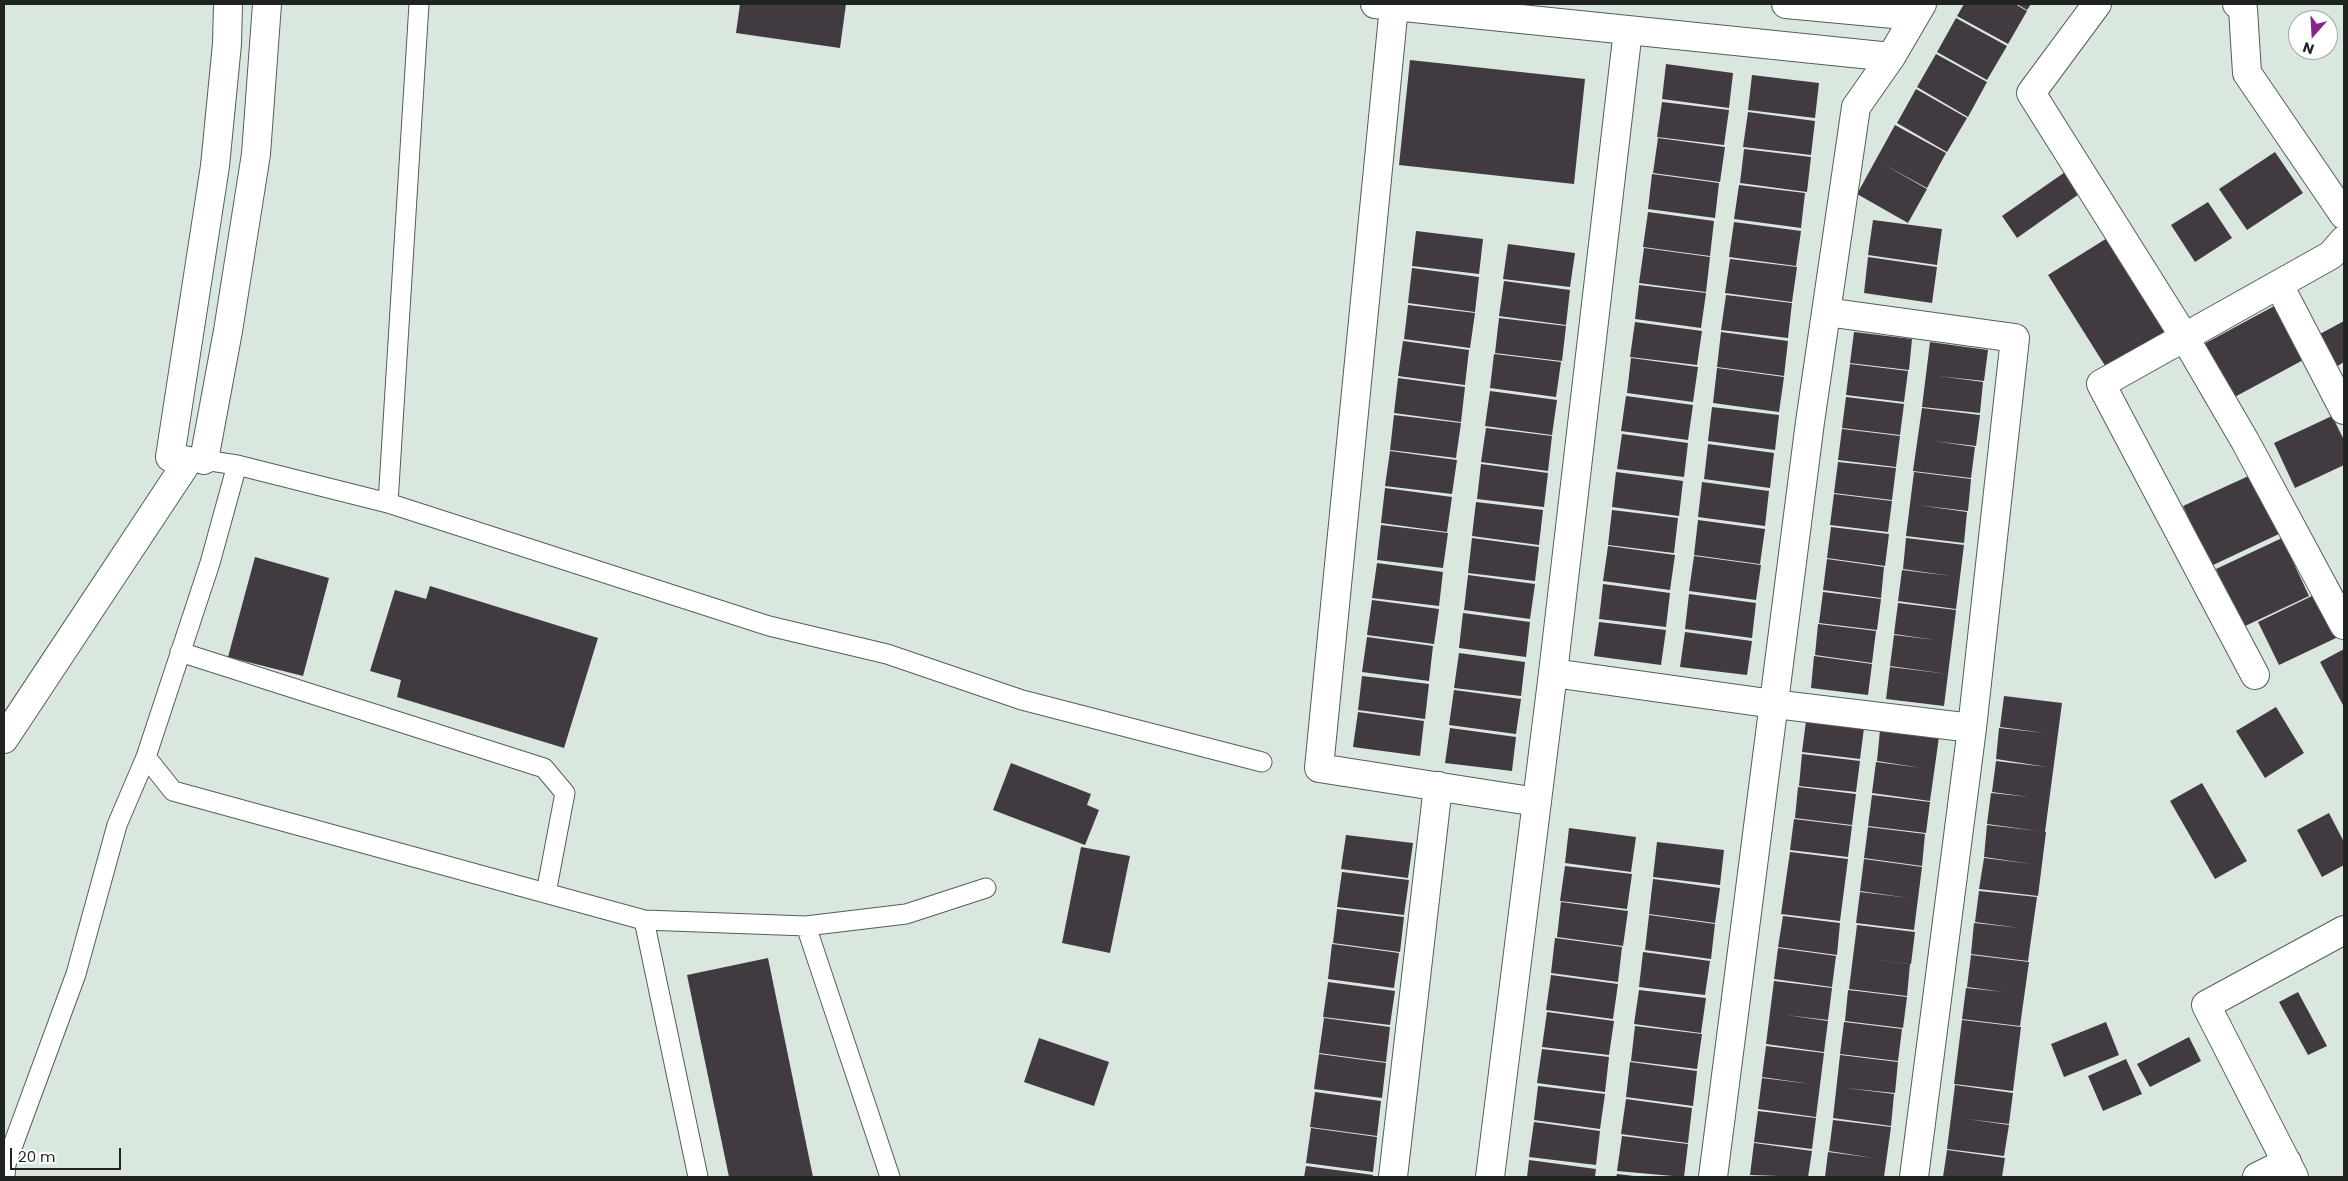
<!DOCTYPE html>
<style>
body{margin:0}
#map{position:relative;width:2348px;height:1181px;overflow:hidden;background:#dae7df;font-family:Poppins,sans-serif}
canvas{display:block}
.frame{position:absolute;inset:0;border:5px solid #1f2421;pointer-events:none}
.north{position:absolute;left:2288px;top:10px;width:50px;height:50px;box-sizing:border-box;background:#fff;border:1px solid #a5a7a6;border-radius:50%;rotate:199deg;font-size:14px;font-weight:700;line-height:20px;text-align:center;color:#1f2421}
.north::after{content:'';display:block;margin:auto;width:18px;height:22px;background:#8b248a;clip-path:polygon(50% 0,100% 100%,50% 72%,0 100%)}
.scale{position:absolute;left:10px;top:1148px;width:111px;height:22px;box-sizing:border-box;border:2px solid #1f2421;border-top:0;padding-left:6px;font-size:15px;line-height:18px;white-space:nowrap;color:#1f2421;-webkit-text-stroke:4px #fff;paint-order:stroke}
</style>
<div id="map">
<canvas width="2348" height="1181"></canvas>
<div class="frame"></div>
<div class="north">N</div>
<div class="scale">20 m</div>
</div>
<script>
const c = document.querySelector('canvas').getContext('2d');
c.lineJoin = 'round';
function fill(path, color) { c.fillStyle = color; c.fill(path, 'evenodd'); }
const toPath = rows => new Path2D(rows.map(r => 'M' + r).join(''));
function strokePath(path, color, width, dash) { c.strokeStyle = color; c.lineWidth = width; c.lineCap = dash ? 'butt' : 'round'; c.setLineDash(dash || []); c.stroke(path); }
const building = toPath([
 [740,4,846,4,840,48,736,33],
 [1964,4,2015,4,2027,11,2008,44,1957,16],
 [2017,4,2031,4,2027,10],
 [1956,18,2007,46,1987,80,1937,52],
 [1936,54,1987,82,1968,117,1917,87],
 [1410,60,1585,79,1574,184,1399,165],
 [1666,64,1733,73,1729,108,1662,99],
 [1752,75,1819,83,1815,118,1748,110],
 [1916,89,1967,118,1947,152,1897,123],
 [1662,102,1729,110,1724,145,1657,137],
 [1748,112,1815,121,1811,155,1743,147],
 [1895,125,1946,153,1927,188,1883,164,1927,189,1908,223,1857,194],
 [1658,138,1725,147,1720,182,1653,173],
 [1744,149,1811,157,1807,192,1740,183],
 [2275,152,2303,193,2247,230,2219,189],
 [2068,170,2082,192,2017,238,2002,216],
 [1652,174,1719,183,1715,218,1648,209],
 [1739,185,1805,193,1801,228,1734,219],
 [2208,202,2232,238,2195,262,2171,225],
 [1648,212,1714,221,1710,256,1643,247],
 [1873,220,1942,229,1937,265,1868,255],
 [1734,222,1801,231,1796,266,1729,257],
 [1416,231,1483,239,1479,274,1412,266],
 [2112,235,2173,333,2109,372,2048,275],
 [1508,244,1575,253,1570,287,1503,279],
 [1644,248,1710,257,1706,292,1639,283],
 [1868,257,1937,267,1932,303,1864,293],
 [1730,259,1797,267,1792,302,1725,293],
 [1412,268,1479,277,1475,312,1408,303],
 [1504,281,1570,290,1566,325,1499,316],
 [1639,285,1706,293,1701,328,1635,319],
 [1726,295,1792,303,1788,338,1721,330],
 [1408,305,1475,313,1470,348,1404,339],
 [2276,305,2305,359,2231,399,2202,345],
 [1499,318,1566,326,1562,361,1495,353],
 [2344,321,2344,362,2336,367,2318,335],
 [1635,322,1702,331,1697,365,1630,357],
 [1721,332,1788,341,1784,376,1717,367],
 [1854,332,1912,339,1909,370,1850,363],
 [1403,341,1469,350,1465,385,1398,376],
 [1930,342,1988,350,1984,381,1938,376,1983,382,1980,413,1922,407],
 [1494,354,1561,362,1556,397,1490,388],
 [1631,358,1698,367,1693,402,1627,393],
 [1850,364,1908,371,1904,402,1846,395],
 [1717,368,1784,377,1779,412,1713,403],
 [1398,378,1465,387,1461,422,1394,413],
 [1490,391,1557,400,1552,435,1485,426],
 [1626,396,1693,405,1688,440,1621,431],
 [1846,397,1904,404,1900,435,1842,428],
 [1712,407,1779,415,1775,450,1708,441],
 [1922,408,1980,415,1976,446,1934,441,1975,447,1971,478,1913,471],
 [1394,415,1461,423,1456,458,1390,450],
 [2332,416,2344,440,2344,465,2295,488,2274,443],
 [1486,428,1552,436,1548,471,1481,462],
 [1842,429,1900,436,1896,467,1838,460],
 [1622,434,1688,443,1684,477,1617,469],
 [1708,444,1774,453,1770,488,1704,479],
 [1390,451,1457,460,1452,494,1385,486],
 [1838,462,1896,468,1892,500,1834,493],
 [1481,464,1548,473,1544,507,1477,499],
 [1616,472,1683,481,1679,516,1612,507],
 [1914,472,1971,479,1968,511,1918,505,1967,512,1964,543,1906,536],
 [2253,474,2281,533,2211,566,2183,506],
 [1702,482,1769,491,1765,526,1698,517],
 [1385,488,1452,497,1447,532,1381,523],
 [1834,494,1892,501,1888,532,1830,525],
 [1476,502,1543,510,1539,545,1472,536],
 [1612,510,1678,518,1674,553,1608,545],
 [1698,520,1765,529,1760,564,1694,555],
 [1381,525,1448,533,1443,568,1377,560],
 [1831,527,1889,534,1885,566,1827,558],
 [1472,538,1539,547,1535,581,1468,573],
 [1906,538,1964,545,1956,609,1898,601,1902,570,1951,576,1903,569],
 [2282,538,2309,596,2243,627,2216,569],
 [1608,546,1675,555,1670,590,1603,581],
 [1694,556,1761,565,1756,600,1689,591],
 [255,557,329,578,303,676,228,657],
 [1827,559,1884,567,1881,598,1823,590],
 [1377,563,1443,572,1439,606,1372,598],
 [1468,575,1535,584,1530,619,1464,610],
 [1603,584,1670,593,1666,627,1599,619],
 [430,586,598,638,564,748,397,697,401,680,370,671,395,590,426,599],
 [1823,592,1881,599,1877,630,1819,623],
 [1689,594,1756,603,1752,638,1685,629],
 [2314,595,2336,638,2279,665,2258,622],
 [1372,600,1439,609,1434,644,1367,635],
 [1898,603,1956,610,1948,674,1890,666,1894,635,1936,640,1894,634],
 [1463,613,1530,622,1526,657,1459,648],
 [1599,622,1666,630,1661,665,1594,656],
 [1818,624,1876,631,1872,663,1815,655],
 [1685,632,1752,641,1747,675,1680,667],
 [1367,637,1433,646,1429,681,1362,672],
 [2344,649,2344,707,2320,662],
 [1459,653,1525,662,1521,696,1454,688],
 [1814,656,1872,664,1868,695,1811,688],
 [1890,667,1948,674,1944,706,1886,699],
 [1362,676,1429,684,1425,719,1358,710],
 [1454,690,1521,699,1516,734,1449,725],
 [2004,696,2062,703,2045,832,1987,824,1991,793,2029,797,1992,792,1996,761,2047,767,1996,759,1999,728,2045,733,2000,727],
 [2276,707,2304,753,2265,778,2236,731],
 [1358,712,1424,721,1420,756,1353,747],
 [1806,721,1864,728,1860,759,1802,752],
 [1450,728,1516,737,1512,771,1445,763],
 [1880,730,1939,737,1930,801,1872,793,1876,762,1922,768,1877,761],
 [1802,754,1860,761,1856,792,1799,786],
 [1011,763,1091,794,1087,805,1099,810,1085,845,993,810],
 [2202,783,2247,861,2215,879,2170,801],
 [1798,787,1856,794,1852,825,1795,818],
 [1872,795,1930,802,1926,833,1868,826],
 [2329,813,2344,842,2344,865,2322,877,2297,830],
 [1794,819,1852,826,1848,857,1790,850],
 [1987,825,2046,832,2038,896,1979,889,1984,858,2032,864,1984,857],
 [1868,827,1925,834,1922,866,1864,858],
 [1569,828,1636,837,1631,872,1565,863],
 [1346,835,1413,843,1408,878,1341,869],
 [1657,842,1724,850,1720,885,1653,877],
 [1081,847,1130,856,1110,953,1062,943],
 [1790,852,1848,859,1840,921,1781,914],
 [1864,859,1922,867,1914,930,1856,923,1860,892,1909,898,1860,891],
 [1565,866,1632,874,1627,909,1560,901],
 [1342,872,1409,880,1404,915,1337,907],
 [1653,879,1720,888,1715,923,1649,914],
 [1979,891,2037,897,2028,961,1971,954,1974,923,2020,928,1975,922],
 [1561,902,1628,911,1623,946,1557,937],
 [1337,909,1404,917,1400,952,1333,943],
 [1649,915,1715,924,1711,959,1645,950],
 [1783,916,1840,923,1837,955,1778,947],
 [1857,925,1915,932,1911,964,1865,958,1910,964,1907,996,1849,989],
 [1555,938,1622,947,1618,982,1551,973],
 [1332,944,1399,953,1394,988,1328,979],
 [1778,948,1836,956,1832,987,1774,979],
 [1643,952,1710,961,1705,995,1639,987],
 [1971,955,2029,962,2020,1026,1962,1019,1966,988,2004,992,1967,987],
 [768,958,813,1177,729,1177,687,975],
 [1551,975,1618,984,1613,1019,1546,1010],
 [1774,981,1832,988,1828,1020,1786,1015,1828,1021,1824,1052,1766,1044],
 [1328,982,1395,991,1390,1025,1323,1017],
 [1639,990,1706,998,1701,1033,1634,1024],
 [1848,990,1907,997,1903,1028,1845,1021],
 [2298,992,2327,1046,2308,1055,2279,1002],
 [1547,1012,1614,1021,1609,1055,1542,1047],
 [1324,1018,1390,1027,1386,1062,1319,1053],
 [1962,1020,2021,1027,2013,1091,1954,1084],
 [1844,1022,1902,1029,1898,1061,1840,1054],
 [2106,1022,2119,1055,2064,1077,2051,1044],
 [1635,1026,1702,1034,1697,1069,1631,1061],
 [2189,1037,2201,1061,2150,1087,2137,1064],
 [1039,1038,1109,1062,1094,1106,1024,1082],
 [1766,1046,1824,1053,1816,1117,1758,1109,1762,1078,1811,1084,1762,1077],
 [1542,1049,1609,1057,1605,1092,1537,1083],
 [1319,1054,1386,1063,1382,1098,1314,1089],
 [1840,1055,1898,1062,1895,1093,1845,1088,1894,1094,1891,1126,1833,1118],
 [2126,1059,2142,1094,2103,1111,2088,1076],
 [1630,1062,1697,1071,1693,1106,1626,1097],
 [1955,1085,2013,1093,2009,1124,1967,1119,2009,1125,2004,1156,1947,1149],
 [1538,1086,1605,1094,1600,1129,1534,1120],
 [1315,1092,1381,1101,1377,1136,1310,1127],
 [1626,1099,1692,1108,1688,1143,1621,1134],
 [1758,1111,1816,1118,1812,1149,1754,1142],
 [1833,1120,1891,1127,1884,1177,1825,1177,1828,1152,1874,1158,1829,1151],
 [1534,1122,1600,1131,1596,1165,1529,1157],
 [1311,1128,1377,1137,1373,1172,1306,1163],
 [1622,1136,1688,1144,1684,1177,1617,1171],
 [1754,1143,1812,1151,1808,1177,1750,1175],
 [1947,1150,2005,1158,2002,1177,1943,1177],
 [1529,1160,1596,1169,1595,1177,1527,1177],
 [1306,1166,1373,1175,1372,1177,1304,1177],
 [1617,1174,1634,1176,1634,1177,1616,1177]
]);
const lane = toPath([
 [237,465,388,503,769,626,887,654,1022,700,1262,762],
 [388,503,419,4],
 [180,652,544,768,565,793,546,893],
 [146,757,173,791,644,920,806,926,906,914,986,888],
 [644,920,698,1177],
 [806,926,890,1177],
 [5,1177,6,1164,76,974,117,825,146,757,210,563,237,465,204,460,192,461]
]);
const street = toPath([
 [1375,4,1891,57],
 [1786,4,1915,16],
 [2097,4,2031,93,2185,338,2245,441,2344,625],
 [2237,4,2243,9,2247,73,2344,215],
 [1394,6,1319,768,1537,802],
 [2279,285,2344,410],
 [1826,312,2015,338,1972,728,1914,1177],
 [204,460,228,331,256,154,267,4],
 [1553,673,1774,704,1972,728],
 [2255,675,2101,384,2331,255,2344,240],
 [4,739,188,461,170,457,215,166,227,44,228,4],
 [1393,1177,1438,786],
 [1490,1177,1553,673,1628,30],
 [1713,1177,1810,422,1856,107,1891,57,1922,4],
 [2257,1177,2287,1162],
 [2294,1177,2206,1005,2344,930]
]);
fill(building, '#423a41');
strokePath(lane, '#545e58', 21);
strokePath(street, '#545e58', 30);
strokePath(lane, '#fff', 19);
strokePath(street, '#fff', 28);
</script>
